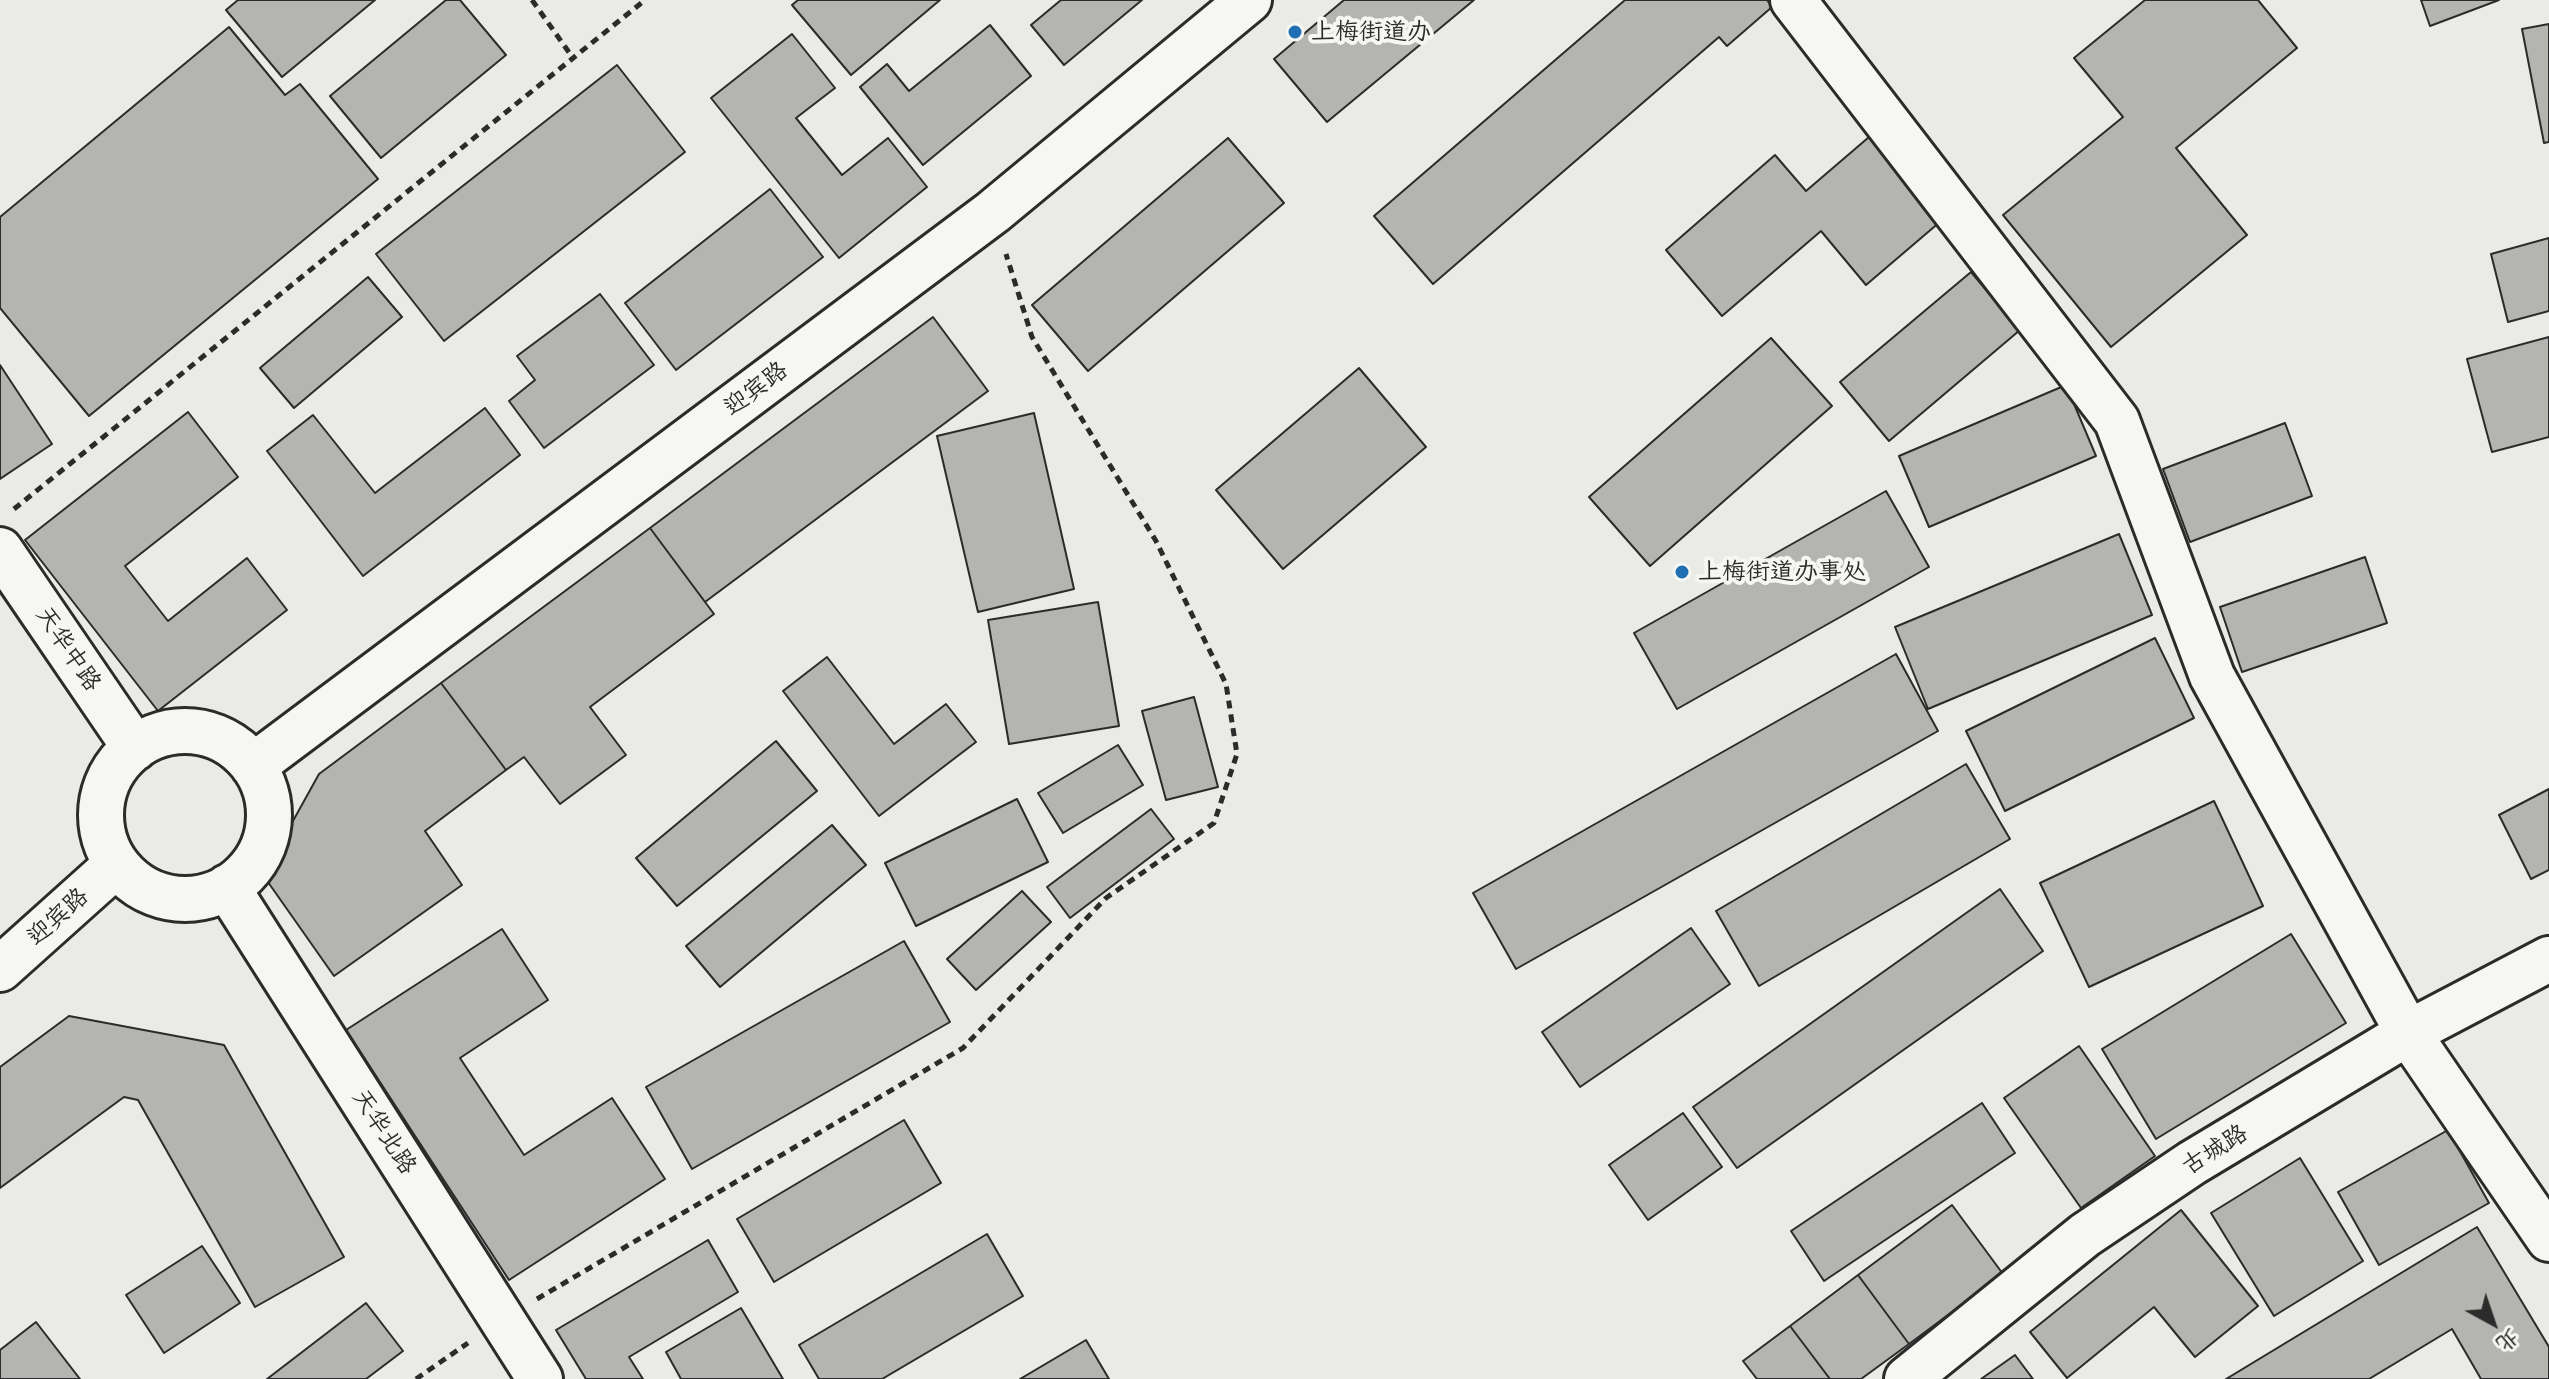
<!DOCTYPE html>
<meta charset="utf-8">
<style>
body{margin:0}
#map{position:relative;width:2549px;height:1379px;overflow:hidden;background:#eaeae6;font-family:Delius,"LXGW WenKai TC",sans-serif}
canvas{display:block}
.north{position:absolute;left:2453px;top:1283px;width:80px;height:80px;-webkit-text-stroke:6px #f6f6f2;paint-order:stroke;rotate:140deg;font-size:22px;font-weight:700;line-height:32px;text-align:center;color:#2b2b2b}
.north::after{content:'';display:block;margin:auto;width:28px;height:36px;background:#2b2b2b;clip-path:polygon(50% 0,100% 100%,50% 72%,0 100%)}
</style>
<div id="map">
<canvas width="2549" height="1379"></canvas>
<div class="north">北</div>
</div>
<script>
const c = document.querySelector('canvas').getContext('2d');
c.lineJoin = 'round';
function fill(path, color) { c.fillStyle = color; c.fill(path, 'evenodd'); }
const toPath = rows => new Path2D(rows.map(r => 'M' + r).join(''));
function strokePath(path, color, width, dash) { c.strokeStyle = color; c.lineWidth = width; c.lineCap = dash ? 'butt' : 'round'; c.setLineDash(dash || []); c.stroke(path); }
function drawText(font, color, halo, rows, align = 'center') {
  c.font = font + ' Delius,"LXGW WenKai TC",sans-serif'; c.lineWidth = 8; c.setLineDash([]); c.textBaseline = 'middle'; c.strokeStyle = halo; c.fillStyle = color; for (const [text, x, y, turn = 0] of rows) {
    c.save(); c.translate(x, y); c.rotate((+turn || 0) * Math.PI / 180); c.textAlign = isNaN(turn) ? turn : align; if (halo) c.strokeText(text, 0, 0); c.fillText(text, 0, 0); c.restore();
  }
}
const building = toPath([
 [238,0,375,0,282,77,226,10,238,0],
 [446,0,460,0,506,55,381,158,330,96,446,0],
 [798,0,940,0,851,75,792,5,798,0],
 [1061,0,1142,0,1064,65,1031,25,1061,0],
 [1344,0,1474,0,1327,122,1274,59,1344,0],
 [1625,0,1767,0,1772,7,1727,46,1719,37,1433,284,1374,216,1625,0],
 [2145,0,2258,0,2297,48,2176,148,2247,235,2111,347,2003,215,2123,117,2074,58,2145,0],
 [2421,0,2499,0,2430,26,2421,0],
 [2549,24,2549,142,2544,143,2522,29,2549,24],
 [990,25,1031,76,923,165,860,87,887,64,909,91,990,25],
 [229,27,285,95,300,84,378,179,89,416,0,308,0,217,229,27],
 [792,34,835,88,796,118,842,175,888,138,927,187,839,258,711,98,792,34],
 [617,65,685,152,444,341,376,254,617,65],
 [1869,137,1941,221,1866,285,1821,231,1722,316,1666,250,1775,155,1806,191,1869,137],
 [1228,138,1284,203,1088,371,1032,305,1228,138],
 [770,189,823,257,676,370,625,303,770,189],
 [2549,238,2549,311,2508,322,2491,254,2549,238],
 [1971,272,2020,330,1889,441,1840,382,1971,272],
 [368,277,402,317,294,408,260,368,368,277],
 [600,294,654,365,544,448,509,401,535,380,517,356,600,294],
 [933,317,988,391,705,602,650,528,933,317],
 [2549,337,2549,437,2492,452,2467,359,2549,337],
 [1771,338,1832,406,1650,566,1589,497,1771,338],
 [0,365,52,444,0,479,0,365],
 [1359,368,1426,447,1283,569,1216,490,1359,368],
 [2066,385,2096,456,1929,527,1899,456,2066,385],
 [485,408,520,455,363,576,267,451,313,415,375,493,485,408],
 [188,412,238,477,125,566,168,621,247,558,287,610,158,711,25,540,188,412],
 [1034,413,1074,589,978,612,937,436,1034,413],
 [2285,423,2312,496,2190,542,2163,469,2285,423],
 [1886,491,1929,567,1677,709,1634,633,1886,491],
 [650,528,714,614,590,707,626,755,560,804,524,757,506,770,441,683,650,528],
 [2119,534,2152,615,1928,709,1895,627,2119,534],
 [2365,557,2387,623,2242,672,2220,607,2365,557],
 [1098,602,1119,726,1009,744,988,620,1098,602],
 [2155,638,2194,718,2005,811,1966,731,2155,638],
 [1896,654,1938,731,1516,969,1473,893,1896,654],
 [827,657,894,744,946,704,976,742,879,816,783,691,827,657],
 [441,683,506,770,425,831,462,885,334,976,263,875,319,774,441,683],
 [1194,697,1218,787,1166,800,1142,711,1194,697],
 [776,741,817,791,677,906,636,858,776,741],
 [1118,745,1143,785,1063,833,1038,793,1118,745],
 [1966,764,2010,839,1759,986,1716,911,1966,764],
 [2549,789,2549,870,2531,879,2499,815,2549,789],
 [1017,799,1048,862,916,926,885,863,1017,799],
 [2214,801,2263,906,2089,987,2040,883,2214,801],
 [1151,809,1174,839,1070,918,1047,887,1151,809],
 [832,825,866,865,720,987,686,946,832,825],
 [2000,889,2043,951,1737,1168,1693,1107,2000,889],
 [1022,891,1051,922,976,990,947,959,1022,891],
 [1691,928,1730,984,1580,1087,1542,1032,1691,928],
 [502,929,548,1000,460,1058,524,1155,612,1098,665,1179,509,1280,346,1030,502,929],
 [2291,934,2346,1023,2156,1139,2102,1049,2291,934],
 [904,941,950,1022,692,1169,646,1087,904,941],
 [69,1016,224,1045,344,1257,255,1307,138,1100,124,1097,0,1188,0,1067,69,1016],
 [2079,1046,2155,1156,2081,1208,2004,1098,2079,1046],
 [1982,1103,2015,1153,1824,1281,1791,1231,1982,1103],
 [1683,1113,1722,1167,1648,1220,1609,1165,1683,1113],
 [904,1120,941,1183,774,1282,737,1219,904,1120],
 [2448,1130,2489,1203,2379,1265,2338,1192,2448,1130],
 [2300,1158,2363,1261,2274,1316,2211,1213,2300,1158],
 [1952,1205,2003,1274,1909,1344,1858,1275,1952,1205],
 [2181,1210,2258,1306,2195,1357,2154,1307,2067,1378,2030,1332,2181,1210],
 [2477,1227,2549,1347,2549,1379,2481,1379,2452,1329,2369,1379,2226,1379,2477,1227],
 [987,1234,1023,1296,882,1379,819,1379,799,1345,987,1234],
 [708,1240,738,1292,629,1357,643,1379,586,1379,556,1330,708,1240],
 [202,1246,240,1303,164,1353,126,1295,202,1246],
 [1858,1275,1909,1344,1861,1379,1830,1379,1790,1326,1858,1275],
 [366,1303,403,1351,366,1379,267,1379,366,1303],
 [741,1308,783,1379,681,1379,666,1352,741,1308],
 [36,1322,80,1379,0,1379,0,1350,36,1322],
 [1790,1326,1830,1379,1757,1379,1743,1361,1790,1326],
 [1086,1340,1109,1379,1020,1379,1086,1340],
 [2015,1355,2033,1379,1981,1379,2015,1355]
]);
const path = toPath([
 [532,0,573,58],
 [14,509,645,0],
 [537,1299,963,1048,1106,898,1214,823,1237,754,1226,684,1156,541,1032,337,1006,254],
 [416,1379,468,1343]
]);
const minor = toPath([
 [1793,0,2117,421,2212,676,2408,1033,2549,1239],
 [0,550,135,748],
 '101 815a84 84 0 1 1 168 0a84 84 0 1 1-168 0Z',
 [253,766,993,212,1249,0],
 [227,887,540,1379],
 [0,969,116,865],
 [1907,1379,2085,1235,2192,1163,2408,1033,2549,959]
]);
const markers = [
 [1295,32,8,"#1f6fb2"],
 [1682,572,8,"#1f6fb2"]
];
const poiNames = [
 ["上梅街道办",1311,32],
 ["上梅街道办事处",1698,572]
];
const streetNames = [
 ["迎宾路",756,389,-37],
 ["天华中路",68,649,56],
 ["迎宾路",58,917,-42],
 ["天华北路",384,1132,57],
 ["古城路",2215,1150,-32]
];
fill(building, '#b4b4b1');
strokePath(building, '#2b2b2b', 2);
strokePath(minor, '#2b2b2b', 50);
strokePath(path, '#2b2b2b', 5, [8, 6]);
strokePath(minor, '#f6f6f2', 44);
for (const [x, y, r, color] of markers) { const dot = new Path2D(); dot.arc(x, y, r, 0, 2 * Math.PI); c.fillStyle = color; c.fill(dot); strokePath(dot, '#f6f6f2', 3); }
drawText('24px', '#2b2b2b', '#f6f6f2', poiNames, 'left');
drawText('24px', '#2b2b2b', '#f6f6f2', streetNames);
</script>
